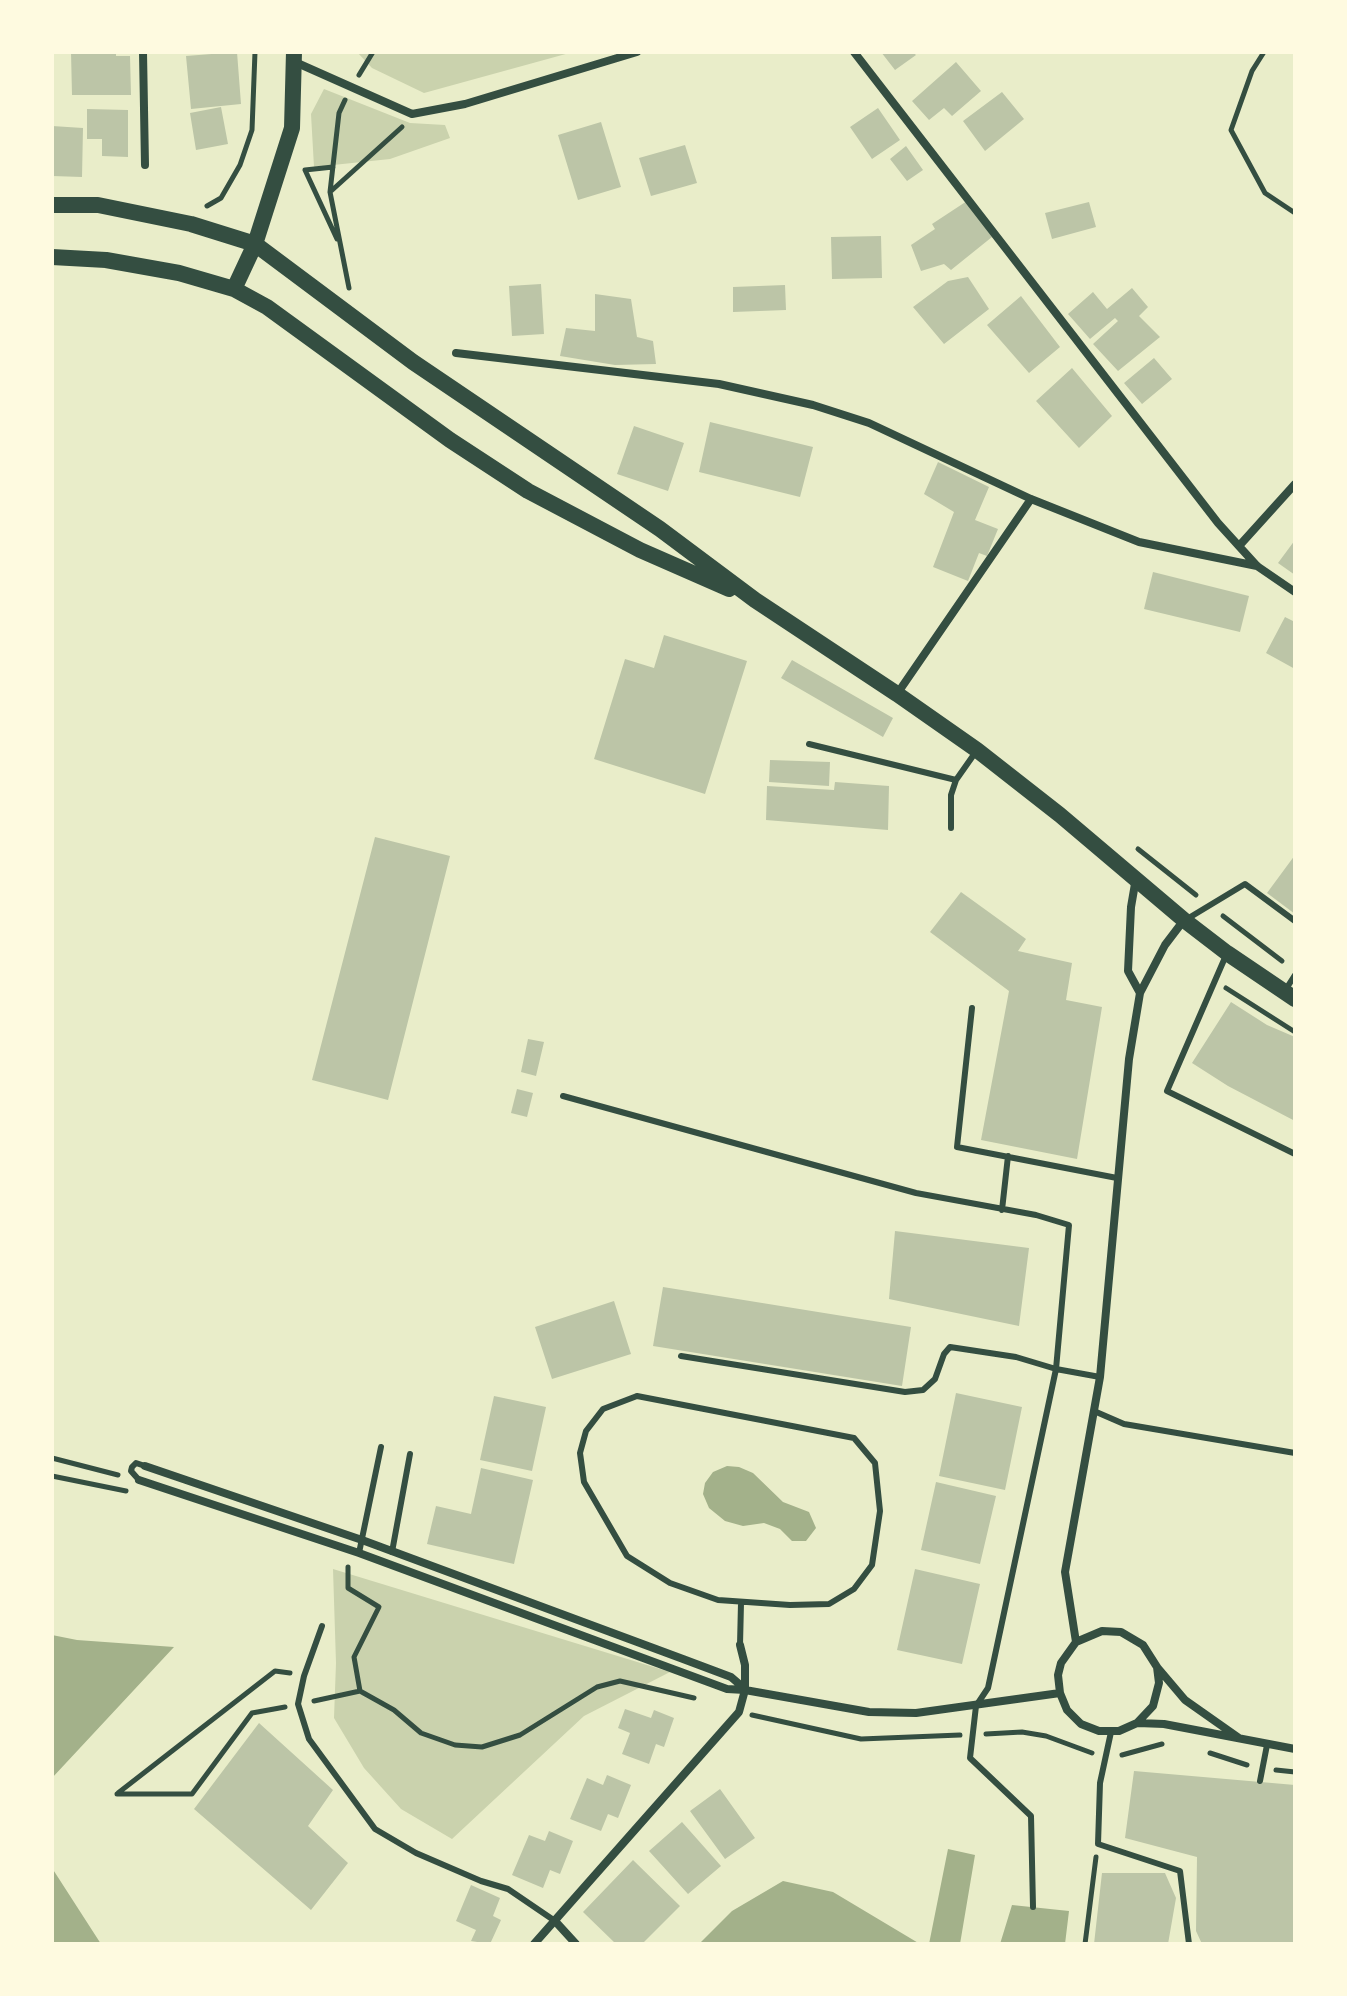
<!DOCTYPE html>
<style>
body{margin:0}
#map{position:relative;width:1347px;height:1996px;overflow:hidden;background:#e9edc9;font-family:"Open Sans",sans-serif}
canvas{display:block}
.frame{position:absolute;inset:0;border:54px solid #fefae0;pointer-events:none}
</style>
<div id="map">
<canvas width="1347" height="1996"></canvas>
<div class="frame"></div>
</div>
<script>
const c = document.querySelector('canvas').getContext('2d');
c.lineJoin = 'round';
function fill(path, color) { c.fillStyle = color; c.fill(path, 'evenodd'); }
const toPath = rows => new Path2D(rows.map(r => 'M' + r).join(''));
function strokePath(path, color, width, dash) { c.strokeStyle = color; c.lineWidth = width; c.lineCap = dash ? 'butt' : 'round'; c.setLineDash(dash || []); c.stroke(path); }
const green = toPath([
 [357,52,573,52,424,93,372,68],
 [324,89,410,123,445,125,450,138,390,159,314,167,311,114],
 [333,1569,670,1672,584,1716,452,1839,401,1809,364,1768,334,1718,336,1663]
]);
const water = toPath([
 [727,1466,739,1467,753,1473,783,1502,809,1512,816,1528,806,1541,792,1541,780,1529,764,1523,743,1526,725,1521,709,1508,703,1494,705,1483,713,1472],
 [52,1635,77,1640,174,1647,52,1778],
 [948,1849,975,1855,960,1944,929,1944],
 [52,1868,101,1944,52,1944],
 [783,1881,833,1892,920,1944,699,1944,732,1911],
 [1012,1905,1069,1911,1065,1944,1000,1944]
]);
const building = toPath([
 [71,52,116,52,116,56,130,56,131,95,72,95],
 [237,52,241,104,191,109,186,56],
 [881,52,913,52,916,55,895,70],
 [956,62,981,91,952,116,944,108,929,120,912,101],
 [1002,92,1024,119,985,151,963,121],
 [221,107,228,144,196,150,190,113],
 [878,108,900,140,872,159,850,127],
 [87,109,128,110,128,157,102,156,102,139,87,139],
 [601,122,621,187,578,200,558,135],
 [52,126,83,128,82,177,52,176],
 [685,145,697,183,651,196,639,158],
 [906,146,923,170,907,181,890,159],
 [967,201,992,237,951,270,944,264,921,271,911,245,935,229,932,224],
 [1089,202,1096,227,1052,239,1045,213],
 [881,236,882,278,832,279,831,237],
 [968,277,989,309,944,344,913,307,948,281],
 [541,284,544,334,512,336,509,286],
 [785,285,786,310,733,312,733,287],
 [1132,288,1148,307,1139,316,1160,337,1118,371,1093,344,1118,321,1115,318,1090,339,1068,314,1093,292,1107,309],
 [595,294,631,299,637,337,653,341,656,364,615,365,560,356,566,328,595,331],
 [1021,296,1060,347,1029,373,987,325],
 [1154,358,1172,379,1142,404,1124,383],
 [1072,368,1112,416,1079,448,1036,401],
 [710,422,813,447,800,497,699,472],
 [634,426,684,443,668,491,617,474],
 [938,462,989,487,975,520,998,529,987,556,979,553,968,581,933,567,954,512,924,494],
 [1295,540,1295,575,1278,563],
 [1153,572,1249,596,1240,632,1144,609],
 [1285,617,1295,622,1295,669,1266,653],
 [664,635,747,661,705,794,594,759,625,659,654,668],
 [792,660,893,718,883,737,781,678],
 [770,760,830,762,829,786,769,782],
 [835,782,889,786,888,830,766,820,767,786,834,790],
 [375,837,450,856,388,1100,312,1080],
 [1295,855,1295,914,1267,893],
 [961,892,1026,939,1018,951,1072,963,1066,1000,1102,1007,1077,1159,981,1140,1009,991,930,932],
 [1231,1002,1267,1025,1295,1037,1295,1121,1228,1086,1192,1063],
 [528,1039,544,1042,536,1076,521,1072],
 [517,1089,533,1093,527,1117,511,1113],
 [895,1231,1029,1248,1019,1326,889,1299],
 [663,1287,911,1327,902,1386,653,1346],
 [614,1301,631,1354,552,1379,535,1327],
 [956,1393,1022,1407,1005,1490,939,1476],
 [494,1396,546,1407,532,1471,480,1460],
 [481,1468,533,1480,514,1564,427,1544,436,1506,471,1514],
 [936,1482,996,1496,980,1564,921,1550],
 [915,1569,980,1584,962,1664,897,1650],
 [625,1709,651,1718,654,1710,674,1718,664,1747,656,1744,649,1764,622,1754,630,1733,618,1728],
 [259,1723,333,1790,308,1826,348,1863,311,1910,194,1809],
 [1134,1771,1295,1785,1295,1944,1202,1944,1196,1931,1197,1857,1125,1838],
 [607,1775,631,1785,618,1818,608,1814,601,1831,570,1819,587,1778,603,1785],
 [720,1789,755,1838,725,1859,690,1811],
 [682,1822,721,1866,688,1894,649,1851],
 [549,1831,573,1841,560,1874,550,1870,543,1888,512,1875,529,1835,545,1841],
 [633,1860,680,1906,642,1944,616,1944,583,1912],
 [1102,1873,1165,1873,1176,1898,1168,1944,1094,1944],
 [471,1885,500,1898,493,1916,501,1920,490,1944,471,1941,476,1930,456,1921]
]);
const path = toPath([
 [1264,52,1252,71,1231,130,1265,193,1295,213],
 [359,75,373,52],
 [333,167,305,170,337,239],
 [330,192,339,113,345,100],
 [207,206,221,198,240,165,252,130,255,52],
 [349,288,330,192,402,127],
 [1138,849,1196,895],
 [1223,916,1282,961],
 [1226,988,1295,1032],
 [52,1458,118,1475],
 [52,1476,126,1491],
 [348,1567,348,1588,379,1607,354,1657,360,1691,394,1710,421,1733,455,1745,482,1747,520,1735,597,1687,620,1681,694,1698],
 [314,1701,360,1691],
 [752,1715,861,1739,960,1735],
 [986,1734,1022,1732,1046,1736,1092,1753],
 [1210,1753,1247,1765],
 [1122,1755,1162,1744],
 [1276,1770,1295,1772],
 [118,1793,275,1671,290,1673],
 [117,1794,192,1794,252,1713,285,1707],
 [1085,1944,1096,1857]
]);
const service = toPath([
 [809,744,956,780],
 [951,828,951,795,956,780,975,753],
 [1187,919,1245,884,1295,921],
 [1227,953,1167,1091,1295,1154],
 [1286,989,1295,975],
 [972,1008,957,1147,1117,1178],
 [563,1096,916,1193,1036,1215,1069,1225,1056,1369,988,1688,976,1706,970,1758,1031,1816,1033,1907],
 [1002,1210,1008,1156],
 [681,1356,905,1392,923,1390,935,1379,944,1354,950,1347,1016,1357,1056,1369,1100,1377],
 [637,1396,854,1438,875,1463,880,1511,872,1565,854,1589,829,1604,790,1605,718,1600,670,1583,627,1556,584,1482,580,1453,586,1431,603,1409,637,1396],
 [1094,1411,1124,1424,1295,1453],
 [139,1480,131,1471,132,1467,136,1463,145,1466],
 [392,1552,410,1454],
 [359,1553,381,1447],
 [322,1626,304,1676,298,1704,309,1739,375,1829,416,1853,481,1881,508,1889,555,1921],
 [740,1645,741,1603],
 [1111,1732,1100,1783,1098,1844,1180,1871,1189,1944],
 [1260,1781,1267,1745]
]);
const minor = toPath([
 [143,52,145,165],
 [854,52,1218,523,1257,566,1295,592],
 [295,62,412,114,465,104,637,52],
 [456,353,719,384,813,405,869,423,1031,499,1139,542,1257,566],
 [1239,546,1295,484],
 [897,694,1031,499],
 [1136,878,1131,907,1128,971,1140,993],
 [145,1466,362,1540,683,1659,731,1677,745,1689],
 [139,1480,359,1553,727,1689,745,1690,869,1712,916,1713,1060,1693],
 [1076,1642,1065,1572,1100,1377,1129,1059,1140,993,1165,945,1184,920],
 [1157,1667,1159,1683,1153,1706,1137,1723,1119,1731,1099,1731,1081,1724,1067,1710,1060,1693,1058,1675,1061,1663,1076,1642,1102,1631,1121,1632,1143,1645,1157,1667,1185,1700,1239,1738],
 [1138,1723,1164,1724,1295,1749],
 [555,1921,576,1944],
 [534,1944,739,1712,745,1690,745,1665,740,1645]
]);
const secondary = toPath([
 [52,205,98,205,191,224,255,244,413,362,660,529,755,600,897,694,977,750,1060,815,1184,920,1227,953,1295,999],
 [52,257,106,260,179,273,234,289,267,307,450,440,528,491,640,550,729,589],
 [234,289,255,244,292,128,294,52]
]);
fill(green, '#cad2ad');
fill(water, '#a3b18a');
fill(building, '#bcc5a7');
strokePath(path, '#344e41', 5);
strokePath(service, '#344e41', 6);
strokePath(minor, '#344e41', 8);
strokePath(secondary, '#344e41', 16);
</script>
